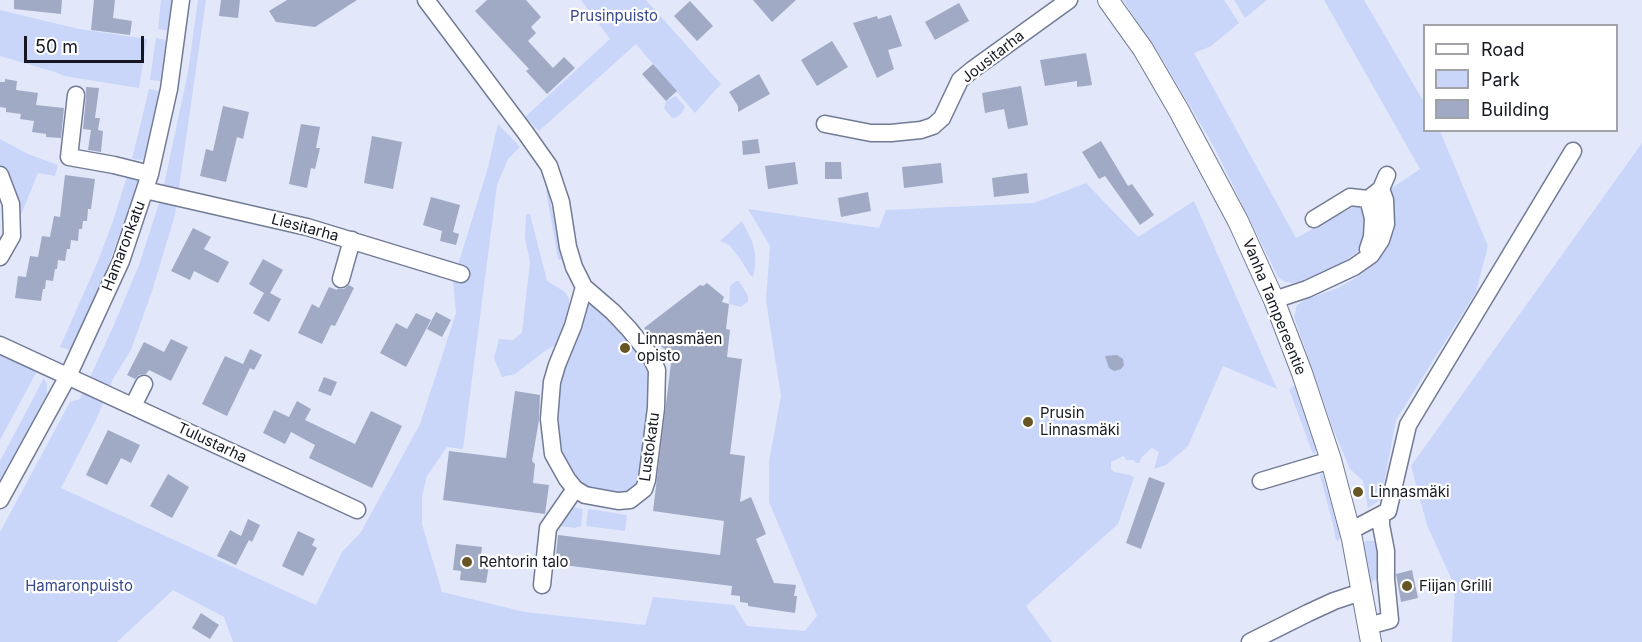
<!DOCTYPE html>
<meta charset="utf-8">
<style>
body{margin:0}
#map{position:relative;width:1642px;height:642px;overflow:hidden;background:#e2e8fa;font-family:Inter,sans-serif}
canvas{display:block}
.legend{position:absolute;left:1423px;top:24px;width:195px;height:108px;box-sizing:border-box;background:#fff;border:2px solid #a2a3a7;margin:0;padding:8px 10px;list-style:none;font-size:18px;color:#161923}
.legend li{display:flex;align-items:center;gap:12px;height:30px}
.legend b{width:30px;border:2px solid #a2a3a7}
.scale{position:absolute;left:24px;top:36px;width:120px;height:27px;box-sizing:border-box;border:3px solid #161923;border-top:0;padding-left:8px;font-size:18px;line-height:21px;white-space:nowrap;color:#161923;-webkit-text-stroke:4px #fff;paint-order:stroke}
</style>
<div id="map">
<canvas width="1642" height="642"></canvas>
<ul class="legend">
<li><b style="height:8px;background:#fff"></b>Road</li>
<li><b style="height:16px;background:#c9d6fa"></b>Park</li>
<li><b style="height:16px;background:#a0aac5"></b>Building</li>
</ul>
<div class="scale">50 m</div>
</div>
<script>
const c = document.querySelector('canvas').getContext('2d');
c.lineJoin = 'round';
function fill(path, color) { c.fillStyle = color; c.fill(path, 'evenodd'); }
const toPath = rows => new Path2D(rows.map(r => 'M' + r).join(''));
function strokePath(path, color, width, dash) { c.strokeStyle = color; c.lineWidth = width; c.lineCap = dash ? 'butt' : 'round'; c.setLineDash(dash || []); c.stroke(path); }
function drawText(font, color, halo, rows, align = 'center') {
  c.font = font + ' Inter,sans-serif'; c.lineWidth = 4.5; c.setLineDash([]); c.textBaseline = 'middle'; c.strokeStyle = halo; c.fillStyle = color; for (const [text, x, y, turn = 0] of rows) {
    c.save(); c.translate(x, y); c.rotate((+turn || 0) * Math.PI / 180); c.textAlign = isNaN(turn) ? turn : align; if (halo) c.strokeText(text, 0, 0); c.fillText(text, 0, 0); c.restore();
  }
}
const green = toPath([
 [161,0,172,0,169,31,158,29],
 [198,0,206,0,175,215,152,291,131,350,113,379,96,420,61,488,316,605,342,552,361,532,420,424,456,313,453,281,487,171,498,124,520,147,508,159,497,185,463,449,447,447,427,476,422,496,422,524,442,592,525,612,645,625,653,597,734,605,747,626,805,631,817,616,769,502,769,461,781,396,766,301,770,246,748,209,879,228,886,210,1034,203,1086,183,1138,237,1194,201,1277,389,1223,366,1188,446,1166,465,1154,469,1159,452,1152,448,1142,457,1139,463,1136,463,1134,460,1126,460,1124,456,1111,462,1111,469,1114,472,1130,475,1134,478,1118,524,1026,606,1052,642,233,642,224,617,173,590,117,642,0,642,0,532,70,402,80,399,113,327,139,265,162,194,188,72],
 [581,0,646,0,721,84,695,113,636,44,539,131,525,117,610,39],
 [1123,0,1224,0,1239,23,1211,46,1194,53,1296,238,1355,206,1365,209,1369,220,1364,243,1358,251,1344,262,1325,272,1302,280,1293,283,1285,282,1278,277,1214,147,1161,57],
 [1234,0,1267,0,1245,18],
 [1324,0,1364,0,1424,102,1424,130,1440,131,1488,246,1476,292,1396,420,1381,499,1368,508,1363,481,1350,469,1333,429,1294,317,1297,305,1307,299,1338,288,1359,276,1373,265,1384,249,1389,190,1420,169],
 [0,10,79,29,147,39,139,88,64,76,55,72,0,56],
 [156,38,166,40,160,81,150,80],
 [149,89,159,91,143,160,132,159],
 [676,96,685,107,681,114,675,118,672,118,664,108,666,101],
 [0,139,28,154,58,165,55,176,38,173,18,222,0,169],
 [1642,143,1642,642,1452,642,1455,587,1427,525,1411,466],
 [128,173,139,176,124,223,95,300,70,350,60,347,98,261,113,221],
 [548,188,561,255,562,259,560,260,558,259,546,191],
 [526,214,530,214,547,281,565,292,569,299,569,318,559,343,545,351,515,374,502,377,494,358,499,339,513,340,522,333,530,262,525,238],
 [742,221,752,241,755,254,755,268,753,277,750,275,739,257,729,245,720,241],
 [736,281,739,281,748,296,748,301,741,307,729,304,730,286],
 [590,301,616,326,635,349,646,368,650,379,651,393,641,481,634,489,626,494,619,495,590,489,576,482,561,458,555,411,559,380,587,303],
 [0,353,37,371,0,440],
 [44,378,47,385,47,394,0,483,0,461],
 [1295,385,1307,418,1317,450,1315,453,1313,454,1289,389],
 [1322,472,1337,524,1340,538,1338,541,1336,540,1333,524,1320,476],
 [574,507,583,509,581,526,575,528,559,526,560,521],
 [588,509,627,515,625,531,586,526],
 [1367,541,1373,541,1377,543,1379,550,1379,576,1370,584,1363,543]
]);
const building = toPath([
 [14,0,62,0,61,14,14,9],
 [94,0,115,0,113,18,132,21,130,35,91,30],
 [221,0,240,0,238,18,219,16],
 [287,0,357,0,315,27,276,22,269,11],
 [487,0,526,0,541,17,531,27,536,33,528,41,553,68,564,57,575,68,547,94,526,71,529,69,475,11],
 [753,0,796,0,772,22],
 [690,1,713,26,697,41,674,16],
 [959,3,969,21,935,40,925,22],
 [891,15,902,46,888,50,894,69,877,78,853,23,877,16,878,19],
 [832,41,848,67,817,86,801,60],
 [1086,53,1092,85,1077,87,1077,81,1045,86,1040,60],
 [653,64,677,91,666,101,642,74],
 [759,74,770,94,738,112,738,106,729,92],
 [5,79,17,81,16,90,38,93,36,105,64,108,61,138,46,137,46,134,32,132,34,121,20,119,21,114,6,112,6,108,0,107,0,82,5,82],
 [1021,86,1028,125,1008,129,1004,109,985,113,982,93],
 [86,87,99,88,95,118,100,118,98,130,103,131,101,152,88,150,91,130,83,129,86,96],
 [223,106,249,112,243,139,237,137,226,182,200,176,206,149,213,151],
 [301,124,320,127,316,148,320,148,315,169,311,168,307,188,289,184],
 [372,136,402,142,393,189,364,183],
 [758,139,760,153,743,155,742,141],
 [1101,141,1128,186,1132,184,1154,215,1140,225,1105,176,1099,179,1082,152],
 [795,162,798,184,768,189,765,166],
 [825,162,841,162,842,179,825,179],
 [941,163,943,183,904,188,902,167],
 [1027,173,1029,193,994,197,992,178],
 [65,175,95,179,91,209,88,209,87,221,83,221,82,229,79,229,78,241,71,240,70,249,67,249,65,261,58,260,57,269,55,269,53,281,46,280,45,289,43,289,41,301,15,298,18,276,26,277,30,256,38,257,42,236,50,237,54,216,60,217],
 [868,192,871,211,841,217,838,198],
 [431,197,460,205,453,232,459,234,456,245,440,241,442,231,423,225],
 [193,228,211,237,204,249,229,262,218,283,194,271,190,280,171,271],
 [263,259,283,270,270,293,281,299,269,322,253,313,264,293,249,284],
 [707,283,724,297,722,302,729,304,726,329,730,330,727,357,742,359,730,454,745,456,740,502,751,497,766,534,756,539,774,583,796,585,794,596,797,596,795,613,748,606,748,603,740,602,740,596,731,595,732,586,555,564,558,535,720,555,724,521,653,511,672,355,657,343,644,328,700,285,703,286],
 [349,285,354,288,335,326,331,325,322,344,298,333,312,304,319,308,329,287,337,290,337,289,344,289],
 [436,312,451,320,442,337,427,329],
 [416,313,431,320,406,367,380,353,396,323,407,329],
 [171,339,188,347,171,381,149,370,146,374,139,375,135,379,127,375,144,342,164,352],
 [250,349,262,355,254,370,250,368,227,416,202,404,225,356,243,364],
 [1117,355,1123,359,1124,365,1121,369,1114,371,1109,368,1105,356],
 [324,377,337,382,331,396,318,391],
 [515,391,540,395,539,420,532,461,535,464,533,483,549,485,545,514,443,500,449,451,506,458],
 [297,401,311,409,305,420,355,444,371,411,402,426,372,488,309,458,315,445,291,432,285,444,263,433,274,410,289,417],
 [108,430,140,445,131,463,121,458,107,485,86,475],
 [168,474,189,487,172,518,150,506],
 [1149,477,1165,483,1141,549,1126,543],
 [248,519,260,525,252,542,249,540,236,565,217,556,230,530,241,536],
 [298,531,315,539,312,545,317,548,303,576,282,566],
 [456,544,482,547,480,564,489,565,486,583,460,580,461,571,453,570],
 [1412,570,1418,598,1401,602,1396,574],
 [201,613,219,625,210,639,192,628]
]);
const minor = toPath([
 [426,0,525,132,549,166,561,202,568,247,574,267,584,287],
 [76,95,69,157,114,165,150,174],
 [825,124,871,133,891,133,921,130,933,126,942,118,960,80,972,70,1069,0],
 [0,175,11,204,12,236,0,257],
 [145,190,307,227,461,274],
 [1368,199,1373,218,1372,237,1368,249],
 [1314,219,1350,197,1368,199,1381,189,1387,175],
 [341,279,352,240],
 [584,287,613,312,629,329,650,355,657,370,656,408,647,480,644,489,630,500,618,501,585,495,575,489,567,479,553,454,549,419,552,382,557,365,573,326,584,287],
 [1274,300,1307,289,1354,267,1371,255,1381,240,1386,224,1385,200,1381,189],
 [0,345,357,510],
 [133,406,144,384],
 [1261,481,1331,460],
 [0,500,68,376,121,261,150,174,169,89,181,0],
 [1350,531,1388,511,1408,425,1573,151],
 [542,585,548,528,575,489],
 [1368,626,1390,620,1386,579,1386,551,1381,525,1381,516],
 [1250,642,1308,613,1334,601,1361,592]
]);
const major = toPath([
 [1108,0,1143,49,1178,109,1238,221,1274,300,1302,373,1331,460,1352,539,1371,642]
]);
const markers = [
 [625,348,6,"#675624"],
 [1028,422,6,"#675624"],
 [1358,492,6,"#675624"],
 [467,562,6,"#675624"],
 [1407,586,6,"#675624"]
];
const parkNames = [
 ["Prusinpuisto",614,16],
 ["Hamaronpuisto",79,586]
];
const streetNames = [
 ["Jousitarha",993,57,-38],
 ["Liesitarha",305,228,15],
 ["Hamaronkatu",124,246,-69],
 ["Vanha Tampereentie",1274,307,68],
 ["Tulustarha",212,443,25],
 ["Lustokatu",650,447,-82]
];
const poiNames = [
 ["Linnasmäen",637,339],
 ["opisto",637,356],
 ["Prusin",1040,413],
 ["Linnasmäki",1040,430],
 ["Linnasmäki",1370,492],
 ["Rehtorin talo",479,562],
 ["Fiijan Grilli",1419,586]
];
fill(green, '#c9d6fa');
fill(building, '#a0aac5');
strokePath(minor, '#727b95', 19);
strokePath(major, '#727b95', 22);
strokePath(minor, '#fff', 16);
strokePath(major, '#fff', 20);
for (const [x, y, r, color] of markers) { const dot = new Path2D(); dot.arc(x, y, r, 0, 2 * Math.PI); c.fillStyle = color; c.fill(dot); strokePath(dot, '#fff', 2); }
drawText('15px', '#37498d', '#fff', parkNames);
drawText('15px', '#161923', '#fff', streetNames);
drawText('15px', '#161923', '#fff', poiNames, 'left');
</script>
